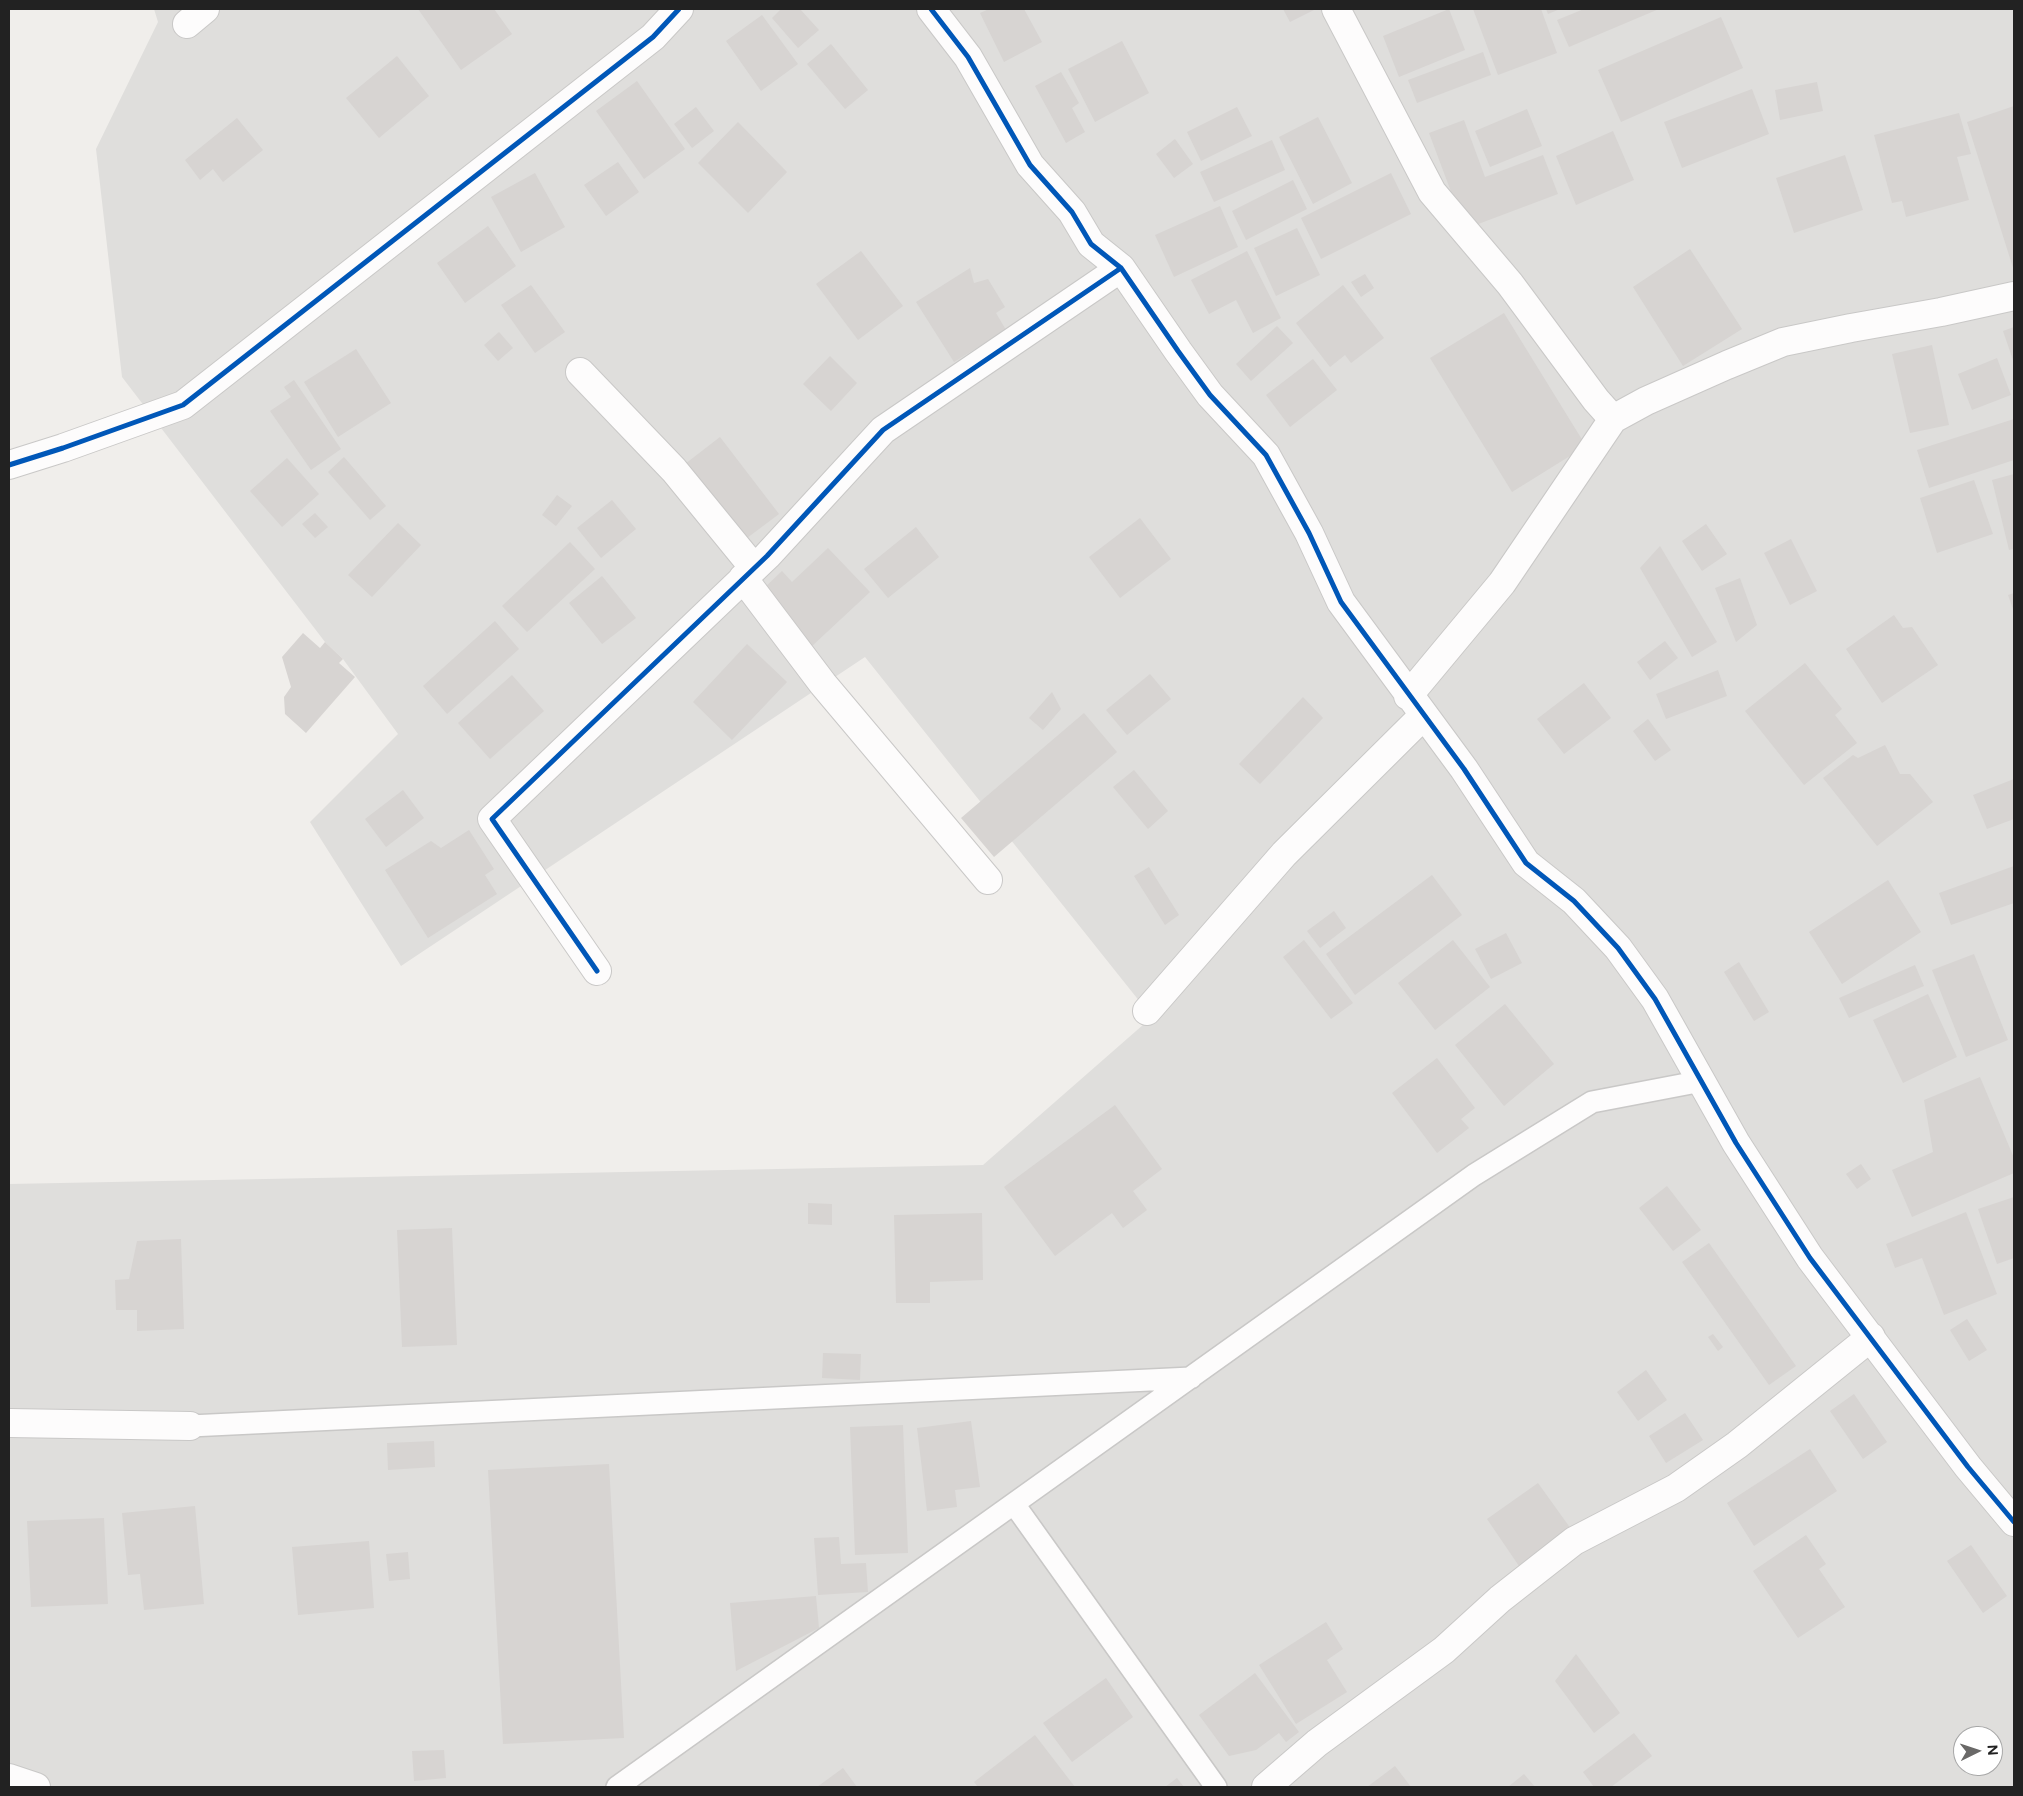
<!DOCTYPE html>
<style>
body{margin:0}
#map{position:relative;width:2023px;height:1796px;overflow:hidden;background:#f0eeeb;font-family:Figtree,sans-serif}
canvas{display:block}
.frame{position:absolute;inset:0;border:10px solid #222;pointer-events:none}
.north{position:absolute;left:1953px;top:1726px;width:50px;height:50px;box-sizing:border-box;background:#fff;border:1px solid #a7a7a7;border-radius:50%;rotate:86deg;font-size:14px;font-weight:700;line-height:20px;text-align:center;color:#222}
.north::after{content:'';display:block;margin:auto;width:18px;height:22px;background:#6a6968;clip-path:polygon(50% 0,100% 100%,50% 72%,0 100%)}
</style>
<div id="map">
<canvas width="2023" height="1796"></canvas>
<div class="frame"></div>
<div class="north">N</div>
</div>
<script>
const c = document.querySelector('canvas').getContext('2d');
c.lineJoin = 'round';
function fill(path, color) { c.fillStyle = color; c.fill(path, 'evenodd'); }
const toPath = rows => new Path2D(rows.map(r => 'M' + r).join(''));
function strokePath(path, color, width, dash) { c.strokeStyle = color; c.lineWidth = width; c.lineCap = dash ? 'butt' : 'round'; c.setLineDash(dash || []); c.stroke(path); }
const residential = toPath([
 [154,9,2014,9,2014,1787,9,1787,9,1184,983,1165,1152,1017,865,657,401,966,310,822,398,734,343,659,325,642,122,377,96,149,158,22],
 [1963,1736,1993,1736,1993,1766,1963,1766]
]);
const building = toPath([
 [418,9,494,9,512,34,461,70],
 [781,9,800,9,819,30,798,48,772,18],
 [989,9,1024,9,1042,42,1004,62,980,13],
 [1283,9,1316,9,1290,22],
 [1449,9,1465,50,1399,77,1383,36],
 [1473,9,1541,9,1557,53,1498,75],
 [1546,9,1560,9,1548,14],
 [1584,9,1659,9,1569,47,1557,20],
 [762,15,798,64,761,91,726,41],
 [1721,17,1743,68,1621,122,1598,70],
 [1122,41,1149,93,1095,122,1068,69],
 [831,44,868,90,845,109,807,64],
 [1483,52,1491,75,1417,103,1408,80],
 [397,56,429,96,379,138,346,98],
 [1061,72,1079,103,1072,108,1085,132,1066,143,1035,86],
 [637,81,685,149,644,179,596,111],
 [1817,82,1823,111,1780,120,1775,90],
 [1752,89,1769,134,1682,168,1664,122],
 [2014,106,2014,271,1967,122],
 [696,107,714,131,692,148,674,124],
 [1237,107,1252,136,1201,161,1187,132],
 [1527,109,1542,146,1490,167,1475,131],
 [1959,113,1971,154,1957,157,1969,200,1906,217,1902,201,1892,203,1874,135],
 [1318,117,1352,183,1313,204,1279,137],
 [237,118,263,150,223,182,213,169,200,180,185,160],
 [1464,120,1485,177,1543,155,1558,194,1465,229,1429,133],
 [738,122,787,172,748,213,698,163],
 [1613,131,1634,180,1576,205,1556,156],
 [1175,139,1193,164,1174,178,1156,154],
 [1272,140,1285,170,1214,202,1200,172],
 [1845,155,1863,210,1794,233,1776,178],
 [618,162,639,192,606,216,584,185],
 [535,173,565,227,521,252,491,197],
 [1391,173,1411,214,1321,259,1301,218],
 [1293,180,1307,209,1246,240,1232,211],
 [1220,206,1238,247,1174,277,1155,235],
 [488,226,516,266,465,303,437,263],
 [1297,228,1320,275,1276,296,1254,248],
 [1690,249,1742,329,1683,366,1633,287],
 [861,251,903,306,858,340,816,284],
 [1247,251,1281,318,1253,333,1236,300,1209,314,1191,280],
 [970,268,974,283,988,279,1005,307,996,313,1006,330,954,362,916,302],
 [1365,274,1374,288,1361,297,1351,282],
 [531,285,565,332,535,353,501,305],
 [1343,285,1384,338,1351,363,1345,355,1330,367,1296,323],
 [1504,313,1586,446,1512,492,1430,358],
 [1277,326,1293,343,1251,381,1236,364],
 [2014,327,2014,363,2003,331],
 [499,332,513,348,498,361,484,345],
 [1932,345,1949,425,1910,433,1892,354],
 [356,349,391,403,338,437,304,382],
 [830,356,857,383,831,411,803,384],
 [1997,358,2011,395,1972,410,1958,374],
 [1313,359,1337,390,1290,427,1266,395],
 [294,380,341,449,311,470,270,411,291,397,284,387],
 [2014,419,2014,460,1929,488,1917,450],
 [720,437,779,514,743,541,685,464],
 [344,457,386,506,370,520,328,472],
 [287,458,319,494,282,527,250,491],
 [2014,474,2014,549,2009,550,1992,480],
 [1974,480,1993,534,1937,553,1920,498],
 [557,495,572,506,556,526,542,515],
 [612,500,636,529,601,558,577,528],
 [315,513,328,527,315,538,302,524],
 [1140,518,1171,559,1120,598,1089,557],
 [398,523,421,545,372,597,348,575],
 [1706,524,1727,554,1702,571,1682,541],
 [916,527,939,557,888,598,864,569],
 [1791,539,1817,591,1790,605,1764,553],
 [570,542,595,569,527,632,502,606],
 [1660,546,1717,642,1692,657,1640,568],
 [828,548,870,592,812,646,761,591,782,571,792,582],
 [602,576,636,618,602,644,569,603],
 [1740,578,1757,625,1736,642,1715,588],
 [2014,593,2014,612,2008,595],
 [1894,615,1903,628,1912,627,1938,665,1882,703,1846,649],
 [495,621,519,649,447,714,423,686],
 [303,633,320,648,325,642,343,659,339,663,355,677,306,733,285,714,284,697,291,687,282,657],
 [1665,641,1678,658,1650,680,1637,662],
 [747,644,787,682,732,740,693,702],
 [1805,663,1842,709,1835,715,1857,743,1804,785,1745,711],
 [1718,670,1727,696,1666,719,1656,694],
 [1150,674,1171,699,1127,735,1106,710],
 [512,675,544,711,490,759,458,723],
 [1584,683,1611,718,1564,754,1537,719],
 [1052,692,1061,709,1043,730,1029,718],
 [1303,697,1323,718,1260,784,1239,764],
 [1084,713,1117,752,994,857,961,818],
 [1648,719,1671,750,1655,761,1633,731],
 [1885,745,1900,774,1910,774,1933,802,1877,846,1823,778,1853,755,1858,758],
 [1134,770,1168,811,1148,829,1113,787],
 [2014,779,2014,819,1987,829,1973,795],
 [403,790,424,818,386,847,365,819],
 [469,830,494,869,485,875,497,894,428,938,385,870,431,841,441,848],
 [2014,866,2014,903,1951,925,1939,893],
 [1149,867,1179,915,1165,925,1134,876],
 [1432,875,1462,915,1355,995,1326,954],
 [1888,880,1921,932,1842,984,1809,932],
 [1334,911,1346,928,1320,948,1307,931],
 [1506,933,1522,963,1491,979,1475,949],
 [1304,940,1353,1003,1331,1019,1283,957],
 [1453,940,1490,987,1435,1030,1398,983],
 [1974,954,2008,1040,1966,1057,1932,970],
 [1739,962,1769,1012,1754,1021,1724,972],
 [1915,965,1924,986,1849,1018,1839,998],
 [1928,994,1957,1057,1903,1083,1873,1020],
 [1505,1004,1554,1064,1504,1106,1455,1045],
 [1437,1058,1475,1108,1461,1119,1469,1128,1437,1153,1392,1093],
 [1980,1077,2014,1158,2014,1173,1912,1217,1892,1170,1933,1152,1924,1100],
 [1115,1105,1162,1169,1133,1191,1147,1210,1123,1228,1112,1213,1055,1256,1004,1187],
 [1861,1164,1871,1179,1857,1189,1846,1174],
 [1667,1186,1701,1230,1673,1251,1639,1208],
 [2014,1197,2014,1258,1997,1264,1978,1209],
 [808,1203,832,1204,832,1225,808,1224],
 [1966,1212,1997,1294,1944,1315,1922,1258,1895,1268,1886,1244],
 [982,1213,983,1280,930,1282,930,1303,896,1303,894,1215],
 [452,1228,457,1345,402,1347,397,1230],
 [181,1239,184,1329,137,1331,137,1310,116,1310,115,1280,129,1279,137,1241],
 [1709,1243,1796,1366,1769,1385,1682,1262],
 [1967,1319,1987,1350,1969,1361,1950,1330],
 [1713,1334,1723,1347,1718,1351,1708,1337],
 [823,1353,861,1354,860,1380,822,1378],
 [1646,1370,1667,1400,1638,1421,1617,1392],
 [1854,1394,1887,1442,1863,1459,1830,1411],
 [1685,1413,1703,1440,1666,1463,1649,1436],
 [971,1421,980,1487,955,1490,957,1507,927,1511,917,1428],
 [903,1425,908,1553,855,1555,850,1427],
 [434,1441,435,1467,388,1470,387,1443],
 [1810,1449,1837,1491,1754,1546,1727,1503],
 [609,1464,624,1738,503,1744,488,1470],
 [1538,1483,1571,1529,1519,1566,1487,1519],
 [195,1506,204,1604,144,1610,140,1574,128,1575,122,1513],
 [104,1518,108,1604,31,1607,27,1521],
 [1806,1535,1826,1564,1819,1569,1845,1607,1798,1638,1753,1571],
 [839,1537,841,1564,866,1563,868,1592,818,1595,814,1538],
 [369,1541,374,1608,298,1615,292,1547],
 [1971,1545,2007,1596,1983,1613,1947,1561],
 [408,1552,410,1579,389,1581,386,1554],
 [816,1596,819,1628,736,1671,730,1603],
 [1326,1622,1343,1649,1327,1660,1347,1692,1296,1724,1259,1665],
 [1576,1654,1620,1713,1594,1733,1555,1681],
 [1255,1673,1299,1732,1286,1742,1279,1733,1256,1750,1229,1756,1199,1715],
 [1106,1678,1133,1717,1072,1762,1043,1723],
 [1634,1733,1652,1756,1611,1787,1594,1787,1583,1772],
 [1035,1735,1075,1787,978,1787,974,1782],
 [444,1750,446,1778,414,1781,412,1751],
 [1395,1766,1411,1787,1367,1787],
 [843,1768,857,1787,817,1787],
 [1524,1774,1535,1787,1508,1787],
 [1177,1778,1184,1787,1165,1787]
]);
const service = toPath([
 [190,1426,1191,1378],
 [1014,1504,1216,1787],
 [617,1787,1474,1175,1592,1102,1702,1081]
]);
const minor = toPath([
 [931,9,968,57,1030,165,1072,212,1091,244,1121,268,1178,351,1210,395,1266,455,1309,533,1341,602,1464,769,1526,863,1574,901,1618,948,1655,999,1736,1143,1810,1258,1968,1467,2014,1522],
 [1336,9,1432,192,1510,284,1596,400,1613,419],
 [187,24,205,9],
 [580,372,674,470,754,568],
 [9,465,63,448,183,405,653,37,679,9],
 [743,578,823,684,988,880],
 [1408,696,1502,583,1613,419,1646,401,1727,365,1783,342,1851,328,1941,312,2014,296],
 [597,971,492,819,767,556,883,430,1121,268],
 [1147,1011,1284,854,1423,716],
 [10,1423,190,1426],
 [9,1778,36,1787],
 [1266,1787,1317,1743,1444,1650,1500,1599,1574,1541,1676,1488,1737,1445,1871,1337]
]);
const cycleway = toPath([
 [931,9,968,57,1030,165,1072,212,1091,244,1121,268,1178,351,1210,395,1266,455,1309,533,1341,602,1464,769,1526,863,1574,901,1618,948,1655,999,1736,1143,1810,1258,1968,1467,2014,1522],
 [9,465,63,448,183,405,653,37,679,9],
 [597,971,492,819,767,556,883,430,1121,268]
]);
fill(residential, '#dfdedc');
fill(building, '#d7d4d2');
strokePath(service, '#c9c8c7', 24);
strokePath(minor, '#c9c8c7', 30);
strokePath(service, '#fdfcfc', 21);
strokePath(minor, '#fdfcfc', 28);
strokePath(cycleway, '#0057b8', 5);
</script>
